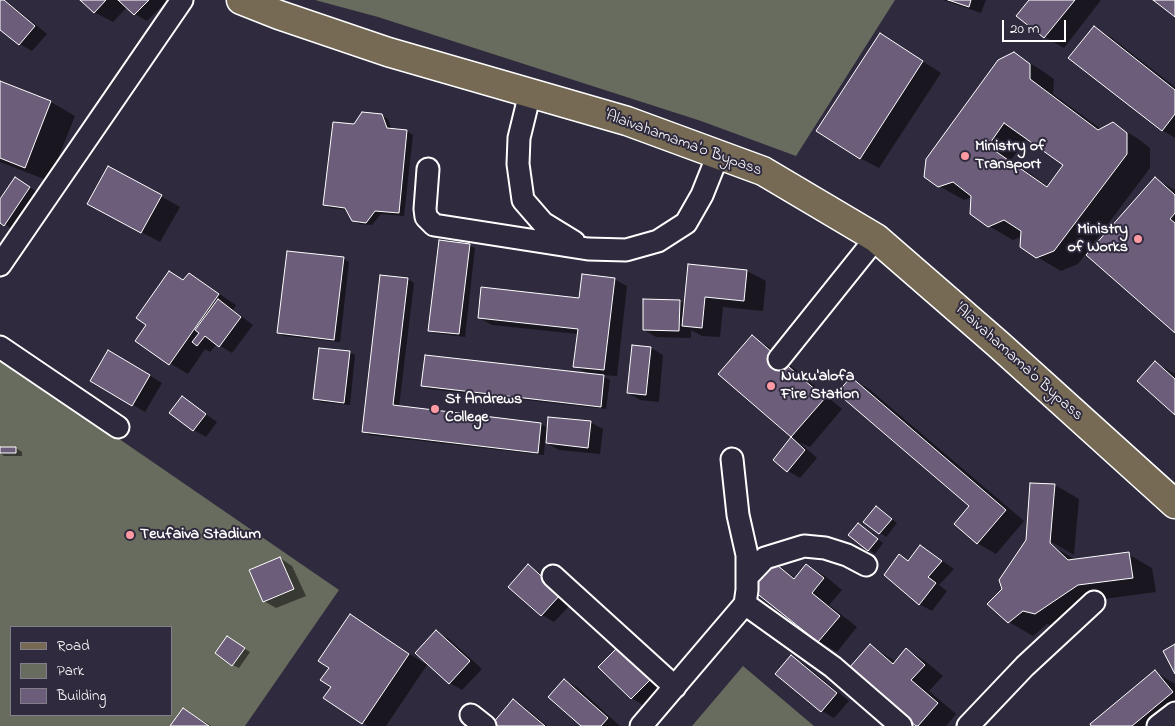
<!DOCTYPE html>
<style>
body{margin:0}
#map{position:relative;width:1175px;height:726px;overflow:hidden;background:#2f2a3d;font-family:"Indie Flower",sans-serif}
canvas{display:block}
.legend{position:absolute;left:10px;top:626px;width:162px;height:90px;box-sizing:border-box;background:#2f2a3d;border:1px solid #827f8b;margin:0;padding:6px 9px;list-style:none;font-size:15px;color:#fff}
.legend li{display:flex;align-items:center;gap:10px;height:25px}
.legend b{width:25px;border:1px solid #827f8b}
.scale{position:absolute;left:1002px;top:20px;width:64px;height:22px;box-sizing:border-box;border:2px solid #fff;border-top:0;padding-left:6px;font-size:15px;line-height:18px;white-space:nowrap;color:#fff;-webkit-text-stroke:4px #2f2a3d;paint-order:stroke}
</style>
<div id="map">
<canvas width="1175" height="726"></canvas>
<ul class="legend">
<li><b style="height:6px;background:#766a55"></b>Road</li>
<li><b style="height:14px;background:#686c5e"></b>Park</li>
<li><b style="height:14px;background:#6c5e7a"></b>Building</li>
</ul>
<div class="scale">20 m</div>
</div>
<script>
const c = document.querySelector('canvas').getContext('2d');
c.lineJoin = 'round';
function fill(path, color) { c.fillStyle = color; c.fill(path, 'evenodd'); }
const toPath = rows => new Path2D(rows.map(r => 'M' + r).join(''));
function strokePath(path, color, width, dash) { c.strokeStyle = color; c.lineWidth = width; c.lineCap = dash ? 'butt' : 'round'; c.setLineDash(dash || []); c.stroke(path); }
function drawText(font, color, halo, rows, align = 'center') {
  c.font = font + ' "Indie Flower",sans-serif'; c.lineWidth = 4; c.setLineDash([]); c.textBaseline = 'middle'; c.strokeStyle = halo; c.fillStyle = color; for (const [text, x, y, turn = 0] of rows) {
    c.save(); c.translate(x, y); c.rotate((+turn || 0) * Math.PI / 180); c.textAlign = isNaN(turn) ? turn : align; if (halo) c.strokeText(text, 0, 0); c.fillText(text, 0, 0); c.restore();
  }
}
const green = toPath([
 [315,0,895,0,796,156,701,121,378,17],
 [0,357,339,590,245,726,0,726],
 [11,627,171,627,171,715,11,715],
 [743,666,814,726,692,726]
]);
const shadow = toPath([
 [0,0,5,0,47,34,32,51,20,44,0,28],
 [82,0,165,0,167,1,147,21,135,14,127,7,113,22,94,12],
 [943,0,986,0,981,13],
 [1031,0,1101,0,1064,48,1045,37,1018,16],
 [1094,27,1112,38,1175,87,1175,138,1162,130],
 [899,46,941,73,879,168,860,158],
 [1014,54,1038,68,1054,79,1053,94,1101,129,1113,124,1137,138,1150,148,1150,168,1078,264,1061,271,1037,257,1022,236,1013,240,989,226,972,197,964,200,939,186],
 [1027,138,1064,164,1049,187,1011,160],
 [0,82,51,102,75,116,49,181,0,162],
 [382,116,388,119,392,130,407,131,413,135,404,216,381,214,372,225,359,224,353,220,348,210,330,208,325,204,354,126],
 [109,167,180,207,160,242,107,214],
 [1155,179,1175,190,1175,331],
 [28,186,42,195,17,232,0,221,0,202],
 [469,245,475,248,465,337,435,333,430,330],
 [343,258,349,262,340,342,284,336,278,332],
 [689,266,747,271,766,281,763,311,723,307,720,337,702,336,691,330,691,338,656,337,644,330,680,301,686,305],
 [189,274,236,305,233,310,253,325,232,353,217,344,210,352,205,349,188,374,170,363,184,281],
 [381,276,408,279,414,283,399,407,541,424,548,428,590,422,603,429,600,454,559,450,545,442,544,455,369,435,363,431],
 [614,279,627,286,617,376,601,375,610,380,606,409,429,389,423,386,590,375,575,366,578,334,492,325,479,318,580,299],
 [752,337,770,348,842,409,810,447,799,442,817,458,800,478,788,471,775,460,792,437,719,374],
 [633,346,651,348,663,355,659,402,640,400,628,393],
 [109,351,162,383,145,412,92,380],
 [349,352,355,355,350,405,321,402,315,399],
 [1156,363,1175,374,1175,413],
 [851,378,869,389,1024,521,996,554,977,543,971,505],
 [182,397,217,422,206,437,194,430],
 [0,448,16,448,22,452,22,456,4,456,0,453],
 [1055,485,1079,499,1074,555,1050,541,1050,544,1077,561,1128,554,1152,568,1156,592,1103,599,1059,627,1047,624,1033,636,1009,622,1003,589],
 [882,511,897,523,886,537,865,522],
 [859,524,883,543,875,554,850,535],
 [932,554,954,569,939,585,947,591,932,611,919,604,909,562],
 [280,558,292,566,306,596,276,608,264,601],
 [772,563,796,578,806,566,825,576,842,590,829,605,857,627,837,652,819,641,752,588],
 [528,566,540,573,573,602,554,622,542,615],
 [350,616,427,665,386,726,368,726,363,723,333,686,330,667],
 [437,632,449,639,482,669,462,690,450,683,417,653],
 [233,641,250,652,239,668,233,665],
 [871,646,896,662,907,650,925,661,943,676,929,691,956,714,946,726,918,726],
 [631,655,663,686,644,706,632,698,600,667],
 [792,657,804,664,849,701,834,718,822,711,777,674],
 [1155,672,1175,684,1175,716,1163,726,1093,726],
 [564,680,577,687,620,726,583,726],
 [514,701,526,708,547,726,498,726],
 [183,710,207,723,211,726,172,726]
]);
const building = toPath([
 [0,0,4,0,35,26,19,45,0,30,0,0],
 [80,0,106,0,94,13,80,0],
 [118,0,149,0,134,15,118,0],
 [948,0,971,0,969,7,948,0],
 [1029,0,1075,0,1044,38,1016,16,1029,0],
 [1153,0,1175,0,1175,17,1153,0],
 [1094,26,1175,90,1175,114,1162,131,1068,58,1094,26],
 [880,33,923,61,860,159,816,131,880,33],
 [1014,52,1030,64,1030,79,1098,130,1113,122,1127,133,1127,154,1054,251,1036,258,1020,247,1021,231,1004,220,988,227,970,214,971,196,953,182,938,187,924,177,926,159,998,60,1014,52],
 [1004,123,1063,165,1047,187,988,146,1004,123],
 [0,81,51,101,25,168,0,158,0,81],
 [362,112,382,114,387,128,407,130,399,213,375,211,366,223,352,221,345,208,323,205,333,122,354,124,362,112],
 [108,166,162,195,141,233,87,204,108,166],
 [15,177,30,187,4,226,0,223,0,199,15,177],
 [1155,177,1175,195,1175,213,1170,219,1175,223,1175,333,1086,255,1155,177],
 [439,240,470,244,459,334,428,331,439,240],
 [287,251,344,257,334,340,277,333,287,251],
 [688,264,747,270,744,301,705,297,702,328,682,326,688,264],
 [169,271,183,280,189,273,219,294,169,365,135,341,146,325,136,318,169,271],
 [582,274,615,278,604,370,573,367,578,329,478,318,481,287,579,298,582,274],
 [380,275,408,278,393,405,541,423,538,453,362,432,380,275],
 [218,299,241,317,219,347,205,336,197,346,192,342,199,333,195,330,218,299],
 [643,299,680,300,679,331,643,330,643,299],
 [752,335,825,398,791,437,718,374,752,335],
 [632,345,651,347,646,395,627,393,632,345],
 [319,348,350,351,344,403,313,399,319,348],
 [108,350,150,375,132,406,90,381,108,350],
 [425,355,604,375,601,407,421,386,425,355],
 [1155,361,1175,379,1175,415,1137,381,1155,361],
 [851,377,1006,510,977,544,954,524,969,506,837,393,851,377],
 [182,396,206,414,193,431,169,413,182,396],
 [548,417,591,421,588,448,546,443,548,417],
 [791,437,805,450,787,472,773,460,791,437],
 [0,447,16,447,16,453,0,453,0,447],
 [1030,483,1055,484,1050,543,1068,560,1129,552,1133,578,1078,585,1035,614,1023,611,1008,623,987,604,1002,589,999,580,1026,540,1030,483],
 [876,506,892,519,879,534,863,522,876,506],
 [858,523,878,539,868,551,848,535,858,523],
 [920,545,942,561,928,577,936,583,919,605,884,575,899,554,908,561,920,545],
 [280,557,294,589,263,602,249,570,280,557],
 [772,561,794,579,806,564,824,578,812,593,840,616,818,642,750,588,772,561],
 [528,564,561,594,541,616,508,587,528,564],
 [350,614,409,654,362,724,323,698,331,687,320,680,329,668,318,661,350,614],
 [436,630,470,661,449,684,415,653,436,630],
 [227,636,245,648,232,666,215,653,227,636],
 [870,644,893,664,906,648,925,665,911,680,938,703,918,726,916,726,849,668,870,644],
 [1175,644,1175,674,1163,651,1175,644],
 [619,646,652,678,631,699,598,667,619,646],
 [791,655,837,693,821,712,775,674,791,655],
 [1155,670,1173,692,1132,726,1091,726,1090,724,1155,670],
 [564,679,608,718,601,726,581,726,548,697,564,679],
 [513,699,545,726,496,726,493,723,513,699],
 [183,708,209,726,170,726,183,708]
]);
const minor = toPath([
 [530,93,519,138,518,164,523,200,543,223,574,242],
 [428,169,425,209,426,217,434,225,588,249,626,250,658,241,686,223,702,195,718,155],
 [0,265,182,0],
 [0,347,118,427],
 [779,359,876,238],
 [553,576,675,687],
 [747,577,765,558,804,546,825,548,847,555,866,565],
 [745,604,833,667,901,726],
 [471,715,485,726],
 [641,726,745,604,747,590,747,555,738,515,732,459],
 [968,726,1025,666,1094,602],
 [1158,726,1175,713]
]);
const major = toPath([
 [241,0,279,15,388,52,627,121,763,171,876,238,998,344,1175,504]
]);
const markers = [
 [965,156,5,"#ff9aa2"],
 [1138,239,5,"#ff9aa2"],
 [771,386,5,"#ff9aa2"],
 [435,409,5,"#ff9aa2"],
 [130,535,5,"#ff9aa2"]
];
const streetNames = [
 ["'Alaivahamama'o Bypass",683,144,20],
 ["'Alaivahamama'o Bypass",1018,363,42]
];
const poiNames = [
 ["Ministry of",975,147],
 ["Transport",975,165],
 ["Ministry",1128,230,"right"],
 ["of Works",1128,248,"right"],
 ["Nuku'alofa",781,377],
 ["Fire Station",781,395],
 ["St Andrews",445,400],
 ["College",445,418],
 ["Teufaiva Stadium",140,535]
];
fill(green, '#686c5e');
fill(shadow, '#0007');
fill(building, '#6c5e7a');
strokePath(building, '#fff', 1);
strokePath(minor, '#fff', 25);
strokePath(major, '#fff', 31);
strokePath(minor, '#2f2a3d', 21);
strokePath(major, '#766a55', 28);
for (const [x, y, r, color] of markers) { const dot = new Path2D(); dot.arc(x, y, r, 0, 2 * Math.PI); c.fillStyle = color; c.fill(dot); strokePath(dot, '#2f2a3d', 2); }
drawText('16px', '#fff', '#2f2a3d', streetNames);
drawText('bold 16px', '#fff', '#2f2a3d', poiNames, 'left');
</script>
